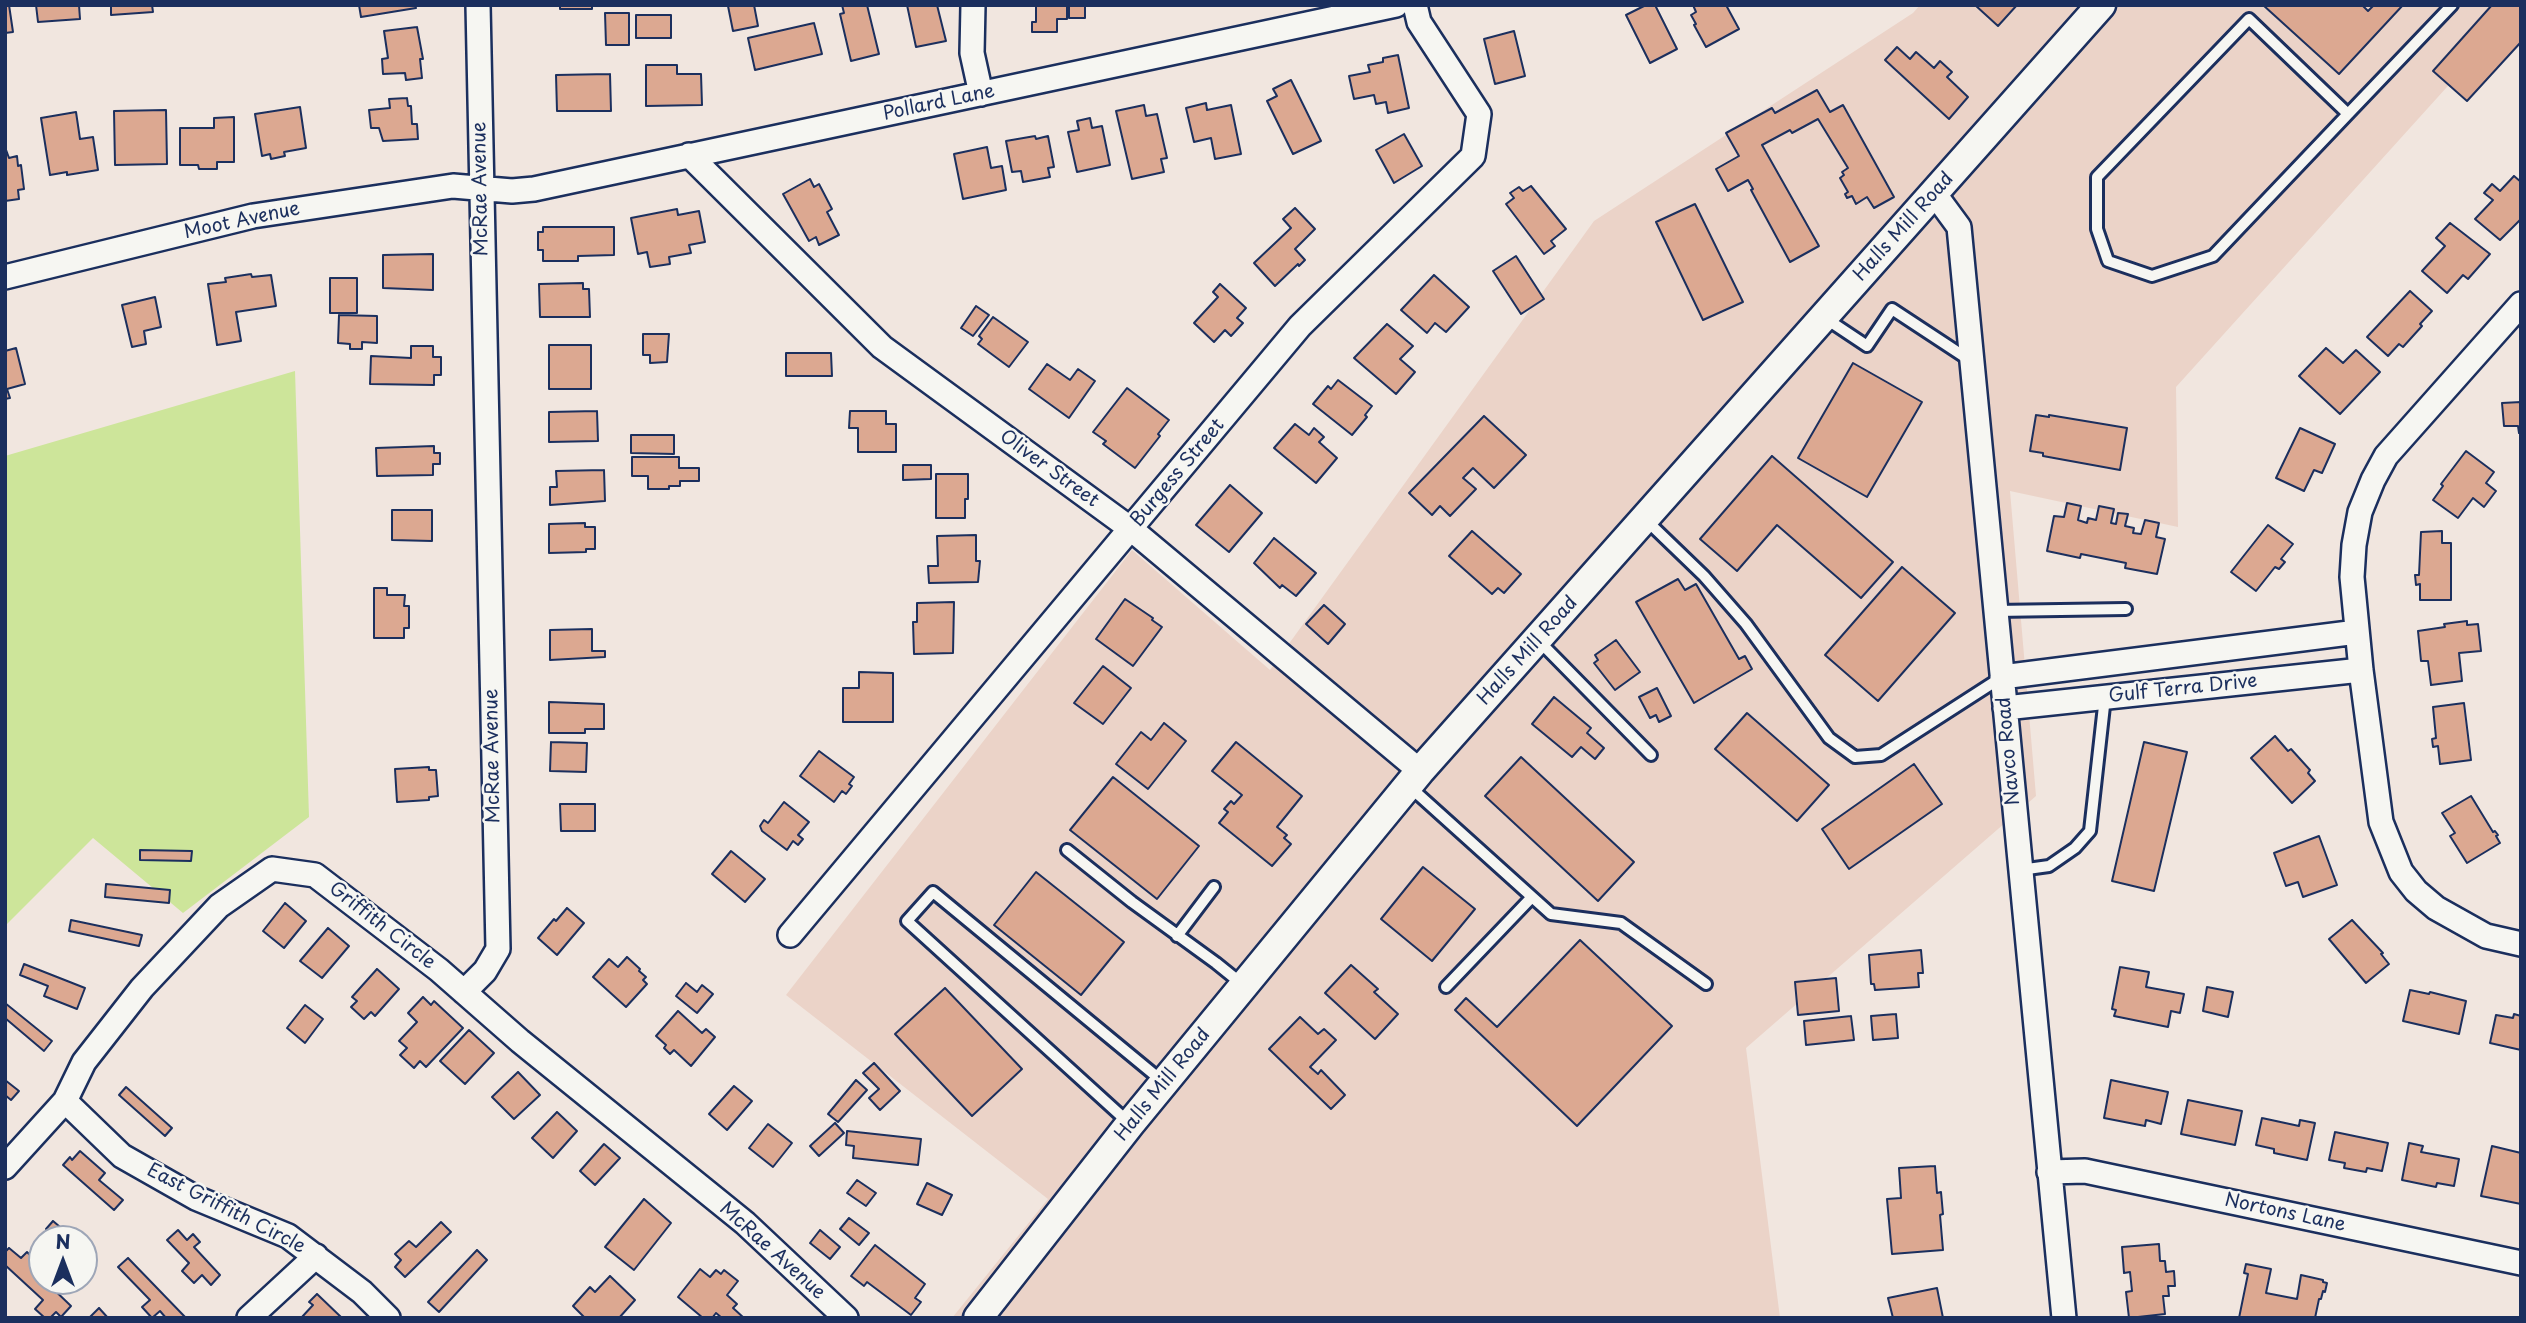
<!DOCTYPE html>
<style>
body{margin:0}
#map{position:relative;width:2526px;height:1323px;overflow:hidden;background:#f1e6df;font-family:"Playpen Sans",sans-serif}
canvas{display:block}
.frame{position:absolute;inset:0;border:7px solid #1b2f5e;pointer-events:none}
.north{position:absolute;left:28px;top:1225px;width:70px;height:70px;box-sizing:border-box;background:#f6f6f2;border:2px solid #9ea6b7;border-radius:50%;rotate:0deg;font-size:19px;font-weight:700;line-height:28px;text-align:center;color:#1b2f5e}
.north::after{content:'';display:block;margin:auto;width:24px;height:32px;background:#1b2f5e;clip-path:polygon(50% 0,100% 100%,50% 72%,0 100%)}
</style>
<div id="map">
<canvas width="2526" height="1323"></canvas>
<div class="frame"></div>
<div class="north">N</div>
</div>
<script>
const c = document.querySelector('canvas').getContext('2d');
c.lineJoin = 'round';
function fill(path, color) { c.fillStyle = color; c.fill(path, 'evenodd'); }
const toPath = rows => new Path2D(rows.map(r => 'M' + r).join(''));
function strokePath(path, color, width, dash) { c.strokeStyle = color; c.lineWidth = width; c.lineCap = dash ? 'butt' : 'round'; c.setLineDash(dash || []); c.stroke(path); }
function drawText(font, color, halo, rows, align = 'center') {
  c.font = font + ' "Playpen Sans",sans-serif'; c.lineWidth = 5; c.setLineDash([]); c.textBaseline = 'middle'; c.strokeStyle = halo; c.fillStyle = color; for (const [text, x, y, turn = 0] of rows) {
    c.save(); c.translate(x, y); c.rotate((+turn || 0) * Math.PI / 180); c.textAlign = isNaN(turn) ? turn : align; if (halo) c.strokeText(text, 0, 0); c.fillText(text, 0, 0); c.restore();
  }
}
const built = toPath([
 [1920,5,2521,5,2176,387,2178,527,2010,491,2036,796,1746,1048,1780,1318,952,1318,1048,1199,786,995,1132,550,1270,670,1594,221,1913,13]
]);
const green = toPath([
 [295,371,309,817,183,913,93,838,5,926,5,456]
]);
const building = toPath([
 [5,5,9,5,13,32,5,33,5,5],
 [36,5,79,5,80,19,38,22,36,5],
 [111,5,152,5,153,12,111,15,111,5],
 [359,5,415,5,416,8,361,17,359,5],
 [560,5,592,5,592,9,560,9,560,5],
 [754,5,758,26,733,31,728,6,754,5],
 [842,5,867,5,879,54,851,61,840,14,844,13,842,5],
 [907,5,937,5,946,41,916,47,907,5],
 [1036,5,1085,5,1085,18,1069,18,1069,7,1067,7,1067,19,1057,19,1057,32,1032,32,1032,22,1036,22,1036,5],
 [1646,5,1655,5,1677,49,1650,63,1626,15,1646,5],
 [1693,5,1726,5,1739,29,1706,47,1694,25,1696,24,1691,15,1696,12,1693,5],
 [1975,5,2017,5,1998,26,1975,5],
 [2263,5,2362,5,2368,11,2374,5,2403,5,2339,74,2263,5],
 [2492,5,2521,5,2521,42,2467,101,2433,71,2492,5],
 [605,13,629,13,629,45,606,45,605,13],
 [636,15,671,15,671,38,636,38,636,15],
 [814,23,822,54,755,70,748,38,814,23],
 [417,27,423,59,420,59,422,78,406,80,405,73,383,74,382,59,388,58,384,31,417,27],
 [1514,31,1525,76,1495,84,1484,39,1514,31],
 [1897,47,1910,59,1916,52,1934,68,1940,61,1952,72,1947,77,1968,97,1949,119,1885,60,1897,47],
 [1398,55,1409,108,1388,113,1386,102,1376,104,1374,95,1354,99,1349,76,1370,72,1368,65,1383,62,1383,58,1398,55],
 [646,65,677,65,677,74,701,74,702,105,646,106,646,65],
 [610,74,611,111,557,111,556,75,610,74],
 [1291,80,1321,141,1293,154,1267,101,1277,96,1273,89,1291,80],
 [1817,90,1830,112,1843,105,1894,197,1874,208,1867,197,1856,204,1852,196,1847,198,1845,194,1848,192,1840,178,1844,175,1842,172,1848,168,1818,119,1792,133,1790,130,1762,145,1819,246,1790,262,1751,190,1753,189,1748,180,1728,191,1716,169,1739,156,1726,133,1772,108,1775,113,1817,90],
 [407,98,408,106,411,106,412,124,417,124,418,139,383,141,379,128,371,128,369,110,390,108,389,99,407,98],
 [1206,103,1207,110,1231,105,1241,154,1215,159,1211,138,1194,142,1186,108,1206,103],
 [1144,105,1146,116,1157,114,1167,158,1161,159,1164,172,1132,179,1116,111,1144,105],
 [300,107,306,148,284,152,285,156,271,159,270,154,262,156,255,114,300,107],
 [166,110,167,164,115,165,114,111,166,110],
 [76,112,80,139,93,137,98,170,67,175,67,172,50,175,41,118,76,112],
 [234,117,234,162,217,162,217,169,199,169,198,165,180,165,180,128,214,128,214,118,234,117],
 [1090,118,1092,128,1102,126,1110,165,1077,172,1068,132,1079,130,1077,121,1090,118],
 [1404,134,1422,166,1394,183,1376,150,1404,134],
 [1035,136,1036,139,1048,136,1054,167,1048,168,1050,177,1023,182,1021,171,1012,172,1006,141,1035,136],
 [5,147,9,158,17,156,18,166,21,165,24,189,18,190,19,199,5,201,5,147],
 [987,147,991,168,1002,166,1006,190,963,199,954,154,987,147],
 [2514,176,2521,182,2521,219,2500,240,2475,219,2493,200,2484,193,2492,184,2500,191,2514,176],
 [810,179,814,187,819,184,832,209,827,212,839,235,819,245,816,237,809,241,783,194,810,179],
 [1531,186,1566,229,1551,241,1555,246,1544,254,1506,204,1514,198,1510,193,1519,187,1523,191,1531,186],
 [1695,204,1743,302,1703,320,1656,222,1695,204],
 [1295,208,1315,229,1295,249,1305,260,1299,266,1298,264,1275,286,1254,263,1291,228,1283,219,1295,208],
 [677,209,678,215,699,211,705,242,689,245,691,253,669,257,670,264,650,267,647,252,638,254,631,218,677,209],
 [2450,223,2490,254,2468,279,2463,275,2447,293,2422,271,2445,246,2436,238,2450,223],
 [543,227,614,227,614,255,578,256,578,261,543,261,543,250,538,250,538,232,543,232,543,227],
 [433,254,433,290,383,288,383,255,433,254],
 [1516,256,1544,299,1521,314,1493,271,1516,256],
 [251,274,252,277,271,275,276,306,236,312,241,341,217,345,208,284,226,282,225,278,251,274],
 [1434,275,1469,307,1446,332,1435,323,1427,333,1401,310,1434,275],
 [330,278,357,278,357,313,330,313,330,278],
 [583,283,583,289,589,289,590,317,540,317,539,284,583,283],
 [1220,284,1246,308,1237,318,1243,323,1231,336,1225,330,1214,342,1194,323,1218,297,1213,292,1220,284],
 [2410,291,2432,311,2420,324,2422,326,2403,347,2399,344,2388,356,2367,337,2410,291],
 [155,297,161,327,144,331,146,344,132,347,122,305,155,297],
 [976,306,989,315,973,336,961,328,976,306],
 [339,315,377,316,377,343,362,342,362,349,350,349,350,344,338,343,339,315],
 [993,317,1028,342,1009,367,978,344,982,339,979,336,993,317],
 [1387,324,1413,346,1400,359,1415,372,1396,394,1354,358,1387,324],
 [643,334,669,334,667,362,650,363,650,355,643,355,643,334],
 [549,345,591,345,591,389,549,389,549,345],
 [411,346,433,346,433,357,441,357,441,375,434,375,434,385,370,384,371,356,411,358,411,346],
 [16,348,25,384,7,389,10,398,5,399,5,351,16,348],
 [2326,348,2343,363,2356,350,2380,372,2340,414,2299,376,2326,348],
 [786,353,831,353,832,376,786,376,786,353],
 [1853,363,1922,402,1867,497,1798,458,1853,363],
 [1047,364,1070,380,1078,369,1095,381,1069,418,1029,389,1047,364],
 [1338,380,1372,406,1365,415,1367,417,1352,435,1313,404,1328,386,1331,389,1338,380],
 [1127,388,1169,420,1158,434,1160,436,1135,468,1103,444,1106,441,1093,432,1127,388],
 [2521,402,2521,433,2519,433,2518,426,2504,426,2502,403,2521,402],
 [597,411,598,441,549,442,549,412,597,411],
 [850,411,886,411,886,424,896,424,896,452,858,452,858,428,849,428,850,411],
 [2036,415,2049,417,2049,415,2127,428,2120,470,2043,456,2043,453,2030,451,2036,415],
 [1484,416,1526,455,1494,488,1473,468,1463,478,1476,489,1450,516,1440,506,1432,515,1409,493,1484,416],
 [1295,424,1309,435,1314,428,1324,437,1319,442,1337,458,1316,483,1274,448,1295,424],
 [2300,428,2335,444,2322,473,2314,470,2304,491,2276,478,2300,428],
 [631,435,674,435,674,454,631,453,631,435],
 [434,446,434,453,440,453,440,464,433,464,433,475,377,476,376,448,434,446],
 [2466,451,2494,472,2486,483,2496,491,2484,507,2473,498,2458,518,2433,500,2443,486,2441,484,2466,451],
 [1772,456,1893,562,1861,598,1777,525,1737,571,1700,539,1772,456],
 [632,457,679,457,679,468,699,468,699,481,680,481,680,486,669,486,669,489,648,489,648,476,632,476,632,457],
 [903,465,931,465,931,479,903,480,903,465],
 [604,470,605,501,550,505,550,487,557,487,556,471,604,470],
 [936,474,968,474,968,499,965,499,965,518,936,518,936,474],
 [1230,485,1262,513,1229,552,1196,525,1230,485],
 [2067,503,2081,506,2078,520,2087,523,2088,518,2096,520,2099,506,2114,509,2111,523,2116,524,2118,513,2128,514,2125,526,2134,528,2133,533,2141,534,2145,520,2159,523,2156,537,2165,539,2157,574,2125,568,2126,563,2081,554,2080,558,2047,551,2054,516,2064,517,2067,503],
 [392,510,432,510,432,541,392,540,392,510],
 [585,523,585,527,595,527,595,549,586,549,586,552,549,553,549,524,585,523],
 [2268,525,2293,544,2281,559,2285,562,2279,569,2275,567,2256,591,2231,572,2268,525],
 [1472,531,1521,574,1504,593,1498,588,1492,594,1449,556,1472,531],
 [2442,531,2442,543,2451,543,2451,600,2420,600,2420,584,2416,585,2415,575,2419,575,2421,532,2442,531],
 [976,535,976,561,980,561,978,582,929,583,928,566,938,566,937,536,976,535],
 [1274,538,1316,573,1296,596,1282,585,1280,588,1254,563,1274,538],
 [1902,567,1955,613,1878,701,1825,655,1902,567],
 [1678,579,1685,590,1696,584,1739,659,1745,656,1752,669,1694,703,1636,602,1678,579],
 [374,588,387,588,387,595,405,595,404,606,409,606,409,628,404,628,404,638,374,638,374,588],
 [1125,599,1153,618,1152,620,1162,627,1133,666,1096,639,1125,599],
 [954,602,953,653,914,654,913,622,917,622,917,603,954,602],
 [1324,605,1345,624,1328,644,1306,624,1324,605],
 [2467,621,2467,625,2478,624,2481,651,2459,653,2462,681,2431,685,2428,661,2421,661,2418,631,2445,627,2444,624,2467,621],
 [592,629,592,651,605,651,605,657,550,660,550,630,592,629],
 [1616,640,1640,672,1615,690,1594,663,1598,660,1595,655,1616,640],
 [1103,666,1131,688,1103,724,1074,703,1103,666],
 [859,672,893,673,893,722,843,722,843,688,859,688,859,672],
 [1657,688,1671,716,1659,722,1656,715,1650,718,1639,697,1657,688],
 [1554,697,1591,728,1587,733,1604,748,1595,759,1581,747,1572,757,1532,724,1554,697],
 [549,702,604,704,604,729,585,729,585,733,549,733,549,702],
 [2464,703,2471,760,2440,764,2438,746,2433,747,2432,739,2436,738,2433,707,2464,703],
 [1747,713,1829,785,1797,821,1715,749,1747,713],
 [1164,723,1186,741,1148,789,1116,764,1141,732,1151,740,1164,723],
 [2275,736,2288,751,2291,749,2310,770,2308,773,2315,781,2292,803,2251,758,2275,736],
 [551,742,587,743,586,772,550,771,551,742],
 [1236,742,1302,796,1277,827,1287,835,1284,838,1291,844,1272,866,1219,823,1228,812,1224,809,1231,801,1234,804,1242,795,1212,771,1236,742],
 [2144,742,2187,752,2154,891,2112,881,2144,742],
 [819,751,854,777,849,784,852,786,846,794,842,791,834,802,800,776,819,751],
 [1521,757,1634,862,1598,901,1485,796,1521,757],
 [1914,764,1942,804,1849,869,1822,829,1914,764],
 [429,767,429,770,436,770,438,796,429,797,429,800,397,802,395,769,429,767],
 [1113,777,1199,846,1157,899,1070,830,1113,777],
 [2471,796,2493,832,2495,831,2498,835,2496,836,2500,843,2467,863,2450,836,2455,833,2442,813,2471,796],
 [784,802,809,822,798,835,803,839,798,845,793,841,787,850,762,831,760,826,764,820,768,823,784,802],
 [560,804,595,804,595,831,561,831,560,804],
 [2319,836,2337,885,2303,897,2298,882,2286,886,2274,853,2319,836],
 [140,850,192,851,191,861,140,860,140,850],
 [731,851,765,879,745,902,712,874,731,851],
 [1423,867,1475,909,1432,961,1381,919,1423,867],
 [1036,872,1124,942,1081,995,994,925,1036,872],
 [106,884,170,890,169,903,105,897,106,884],
 [285,903,306,921,284,948,263,931,285,903],
 [567,908,584,923,557,955,538,938,554,919,556,921,567,908],
 [71,920,142,935,139,946,69,931,71,920],
 [2352,920,2383,953,2381,954,2389,964,2366,983,2329,939,2352,920],
 [328,928,349,946,322,978,300,961,328,928],
 [1580,940,1672,1026,1577,1126,1455,1010,1466,998,1497,1027,1580,940],
 [1921,950,1923,973,1918,973,1919,987,1875,990,1874,984,1871,984,1869,955,1921,950],
 [627,957,640,969,639,971,646,977,643,980,647,984,626,1007,593,977,609,959,618,967,627,957],
 [24,964,85,988,77,1009,44,996,48,986,20,975,24,964],
 [1351,965,1378,989,1374,992,1398,1014,1375,1039,1325,993,1351,965],
 [2120,967,2149,972,2146,987,2184,994,2180,1013,2171,1011,2168,1027,2114,1016,2116,1010,2112,1009,2120,967],
 [377,969,399,989,375,1016,371,1012,364,1019,351,1007,357,1001,352,997,377,969],
 [1836,978,1839,1011,1798,1015,1795,982,1836,978],
 [686,983,697,992,702,985,713,994,697,1013,676,996,686,983],
 [2207,987,2233,992,2228,1017,2203,1011,2207,987],
 [945,988,1022,1069,972,1116,895,1034,945,988],
 [2410,990,2429,994,2430,992,2466,1001,2459,1034,2403,1021,2410,990],
 [423,997,431,1005,434,1001,463,1028,426,1067,420,1061,414,1068,400,1055,407,1048,399,1041,417,1022,408,1013,423,997],
 [5,1003,52,1041,44,1051,5,1018,5,1003],
 [305,1005,323,1019,305,1043,287,1028,305,1005],
 [678,1011,702,1033,706,1029,715,1037,691,1066,674,1050,670,1054,664,1048,666,1045,656,1036,678,1011],
 [1896,1014,1898,1038,1873,1040,1871,1016,1896,1014],
 [2514,1014,2521,1016,2521,1050,2490,1043,2496,1015,2513,1018,2514,1014],
 [1851,1016,1854,1040,1806,1045,1804,1021,1851,1016],
 [1300,1017,1318,1034,1324,1029,1336,1040,1310,1067,1318,1074,1321,1070,1345,1095,1331,1109,1269,1049,1300,1017],
 [469,1030,494,1053,465,1084,440,1061,469,1030],
 [874,1063,900,1091,880,1110,869,1098,879,1089,863,1073,874,1063],
 [518,1072,540,1095,514,1119,492,1097,518,1072],
 [5,1080,19,1091,11,1100,5,1095,5,1080],
 [856,1080,867,1090,838,1122,828,1114,856,1080],
 [2111,1080,2168,1092,2161,1124,2146,1120,2145,1126,2104,1118,2111,1080],
 [734,1086,752,1101,727,1130,709,1114,734,1086],
 [126,1087,172,1128,165,1136,119,1095,126,1087],
 [2188,1100,2242,1111,2235,1145,2181,1134,2188,1100],
 [557,1112,577,1131,553,1158,532,1138,557,1112],
 [2262,1118,2299,1126,2300,1120,2315,1123,2307,1160,2274,1153,2274,1149,2256,1145,2262,1118],
 [835,1123,844,1133,819,1156,810,1146,835,1123],
 [768,1124,792,1143,773,1167,749,1148,768,1124],
 [847,1131,921,1139,918,1165,853,1158,854,1146,846,1145,847,1131],
 [2335,1132,2388,1143,2382,1171,2367,1168,2366,1172,2344,1168,2345,1163,2329,1160,2335,1132],
 [2409,1143,2423,1146,2421,1152,2459,1159,2454,1186,2437,1183,2436,1187,2402,1180,2409,1143],
 [604,1144,620,1158,595,1185,580,1171,604,1144],
 [2492,1146,2521,1153,2521,1204,2481,1196,2492,1146],
 [80,1151,105,1173,99,1180,123,1200,114,1210,63,1165,70,1157,72,1160,80,1151],
 [1935,1166,1937,1193,1941,1192,1943,1214,1940,1215,1943,1250,1892,1254,1887,1199,1901,1198,1899,1168,1935,1166],
 [857,1180,876,1193,866,1206,847,1193,857,1180],
 [927,1183,952,1195,942,1215,917,1204,927,1183],
 [644,1199,671,1223,634,1270,605,1247,644,1199],
 [849,1218,869,1233,859,1245,840,1229,849,1218],
 [53,1221,67,1233,62,1239,58,1239,46,1229,53,1221],
 [441,1222,451,1232,405,1277,395,1267,401,1260,395,1254,409,1241,416,1247,441,1222],
 [178,1230,187,1240,193,1234,200,1242,194,1247,220,1275,211,1285,202,1275,194,1283,182,1271,189,1263,167,1240,178,1230],
 [820,1230,840,1247,830,1259,810,1243,820,1230],
 [2159,1244,2160,1261,2165,1261,2166,1272,2174,1271,2175,1286,2168,1286,2169,1296,2163,1296,2165,1314,2129,1318,2126,1292,2132,1291,2130,1272,2124,1273,2122,1247,2159,1244],
 [875,1245,925,1284,915,1298,921,1302,911,1315,867,1282,864,1286,851,1276,875,1245],
 [9,1248,21,1258,27,1252,36,1261,30,1267,42,1278,42,1281,45,1281,71,1306,61,1317,56,1312,50,1318,45,1318,35,1309,43,1300,5,1265,5,1252,9,1248],
 [477,1250,487,1260,439,1312,428,1302,477,1250],
 [128,1258,186,1318,166,1318,160,1311,152,1318,142,1307,150,1300,118,1267,128,1258],
 [2246,1264,2271,1269,2266,1293,2297,1299,2301,1275,2323,1280,2323,1282,2327,1283,2325,1292,2323,1291,2321,1299,2319,1299,2315,1318,2239,1318,2248,1274,2244,1273,2246,1264],
 [700,1269,710,1277,716,1270,721,1274,724,1270,738,1281,727,1295,737,1304,733,1308,744,1318,722,1318,716,1313,712,1318,703,1318,678,1297,700,1269],
 [610,1276,635,1300,619,1318,585,1318,573,1306,590,1287,595,1292,610,1276],
 [1937,1288,1943,1318,1893,1318,1888,1298,1937,1288],
 [317,1294,342,1318,302,1317,313,1305,309,1302,317,1294],
 [99,1308,108,1318,89,1318,99,1308]
]);
const service = toPath([
 [2249,19,2348,114,2213,256,2152,276,2108,261,2097,229,2097,177,2249,19],
 [2348,114,2452,5],
 [1825,318,1867,346,1892,309,1971,361],
 [1646,520,1704,576,1746,624,1829,738,1855,757,1881,755,2002,677],
 [1995,611,2126,609],
 [1538,640,1651,755],
 [1410,787,1551,914,1621,923,1706,984],
 [1067,850,1132,902,1216,963,1242,984],
 [2020,870,2049,866,2075,848,2090,831,2105,697],
 [1177,936,1214,887],
 [1446,987,1532,897],
 [1128,1122,907,921,933,892,1162,1081]
]);
const minor = toPath([
 [973,5,972,53,981,94],
 [689,155,882,347,1131,529,1420,771],
 [1934,193,1959,227,2064,1318],
 [5,277,253,216,453,186,512,191,534,189,1396,5],
 [2521,304,2386,456,2373,480,2360,512,2354,545,2352,577,2361,670,2381,822,2401,872,2416,891,2436,908,2486,936,2521,944],
 [2002,677,2357,632],
 [2005,708,2361,670],
 [790,935,1300,326,1473,156,1479,114,1419,22,1415,5],
 [464,992,485,971,498,949,478,5],
 [65,1101,122,1156,196,1198,288,1236,362,1292,388,1318],
 [5,1167,65,1101,84,1062,142,988,219,906,272,869,315,875,439,970,520,1041,745,1223,846,1318],
 [2049,1172,2085,1171,2521,1263],
 [249,1318,316,1256]
]);
const tertiary = toPath([
 [978,1318,1130,1124,1420,771,2101,5]
]);
const streetNames = [
 ["Pollard Lane",939,103,-12],
 ["McRae Avenue",481,189,-91],
 ["Moot Avenue",242,221,-12],
 ["Halls Mill Road",1904,227,-48],
 ["Oliver Street",1049,469,36],
 ["Burgess Street",1178,473,-50],
 ["Halls Mill Road",1528,651,-48],
 ["Gulf Terra Drive",2183,689,-6],
 ["Navco Road",2009,751,-95],
 ["McRae Avenue",493,756,-91],
 ["Griffith Circle",382,926,38],
 ["Halls Mill Road",1163,1085,-51],
 ["East Griffith Circle",226,1209,27],
 ["Nortons Lane",2285,1213,12],
 ["McRae Avenue",772,1251,42]
];
fill(built, '#ebd3c8');
fill(green, '#cde59a');
fill(building, '#dca891');
strokePath(building, '#1b2f5e', 2);
strokePath(service, '#1b2f5e', 16);
strokePath(minor, '#1b2f5e', 28);
strokePath(tertiary, '#1b2f5e', 33);
strokePath(service, '#f6f6f2', 10);
strokePath(minor, '#f6f6f2', 23);
strokePath(tertiary, '#f6f6f2', 28);
drawText('19px', '#1b2f5e', '#f6f6f2', streetNames);
</script>
